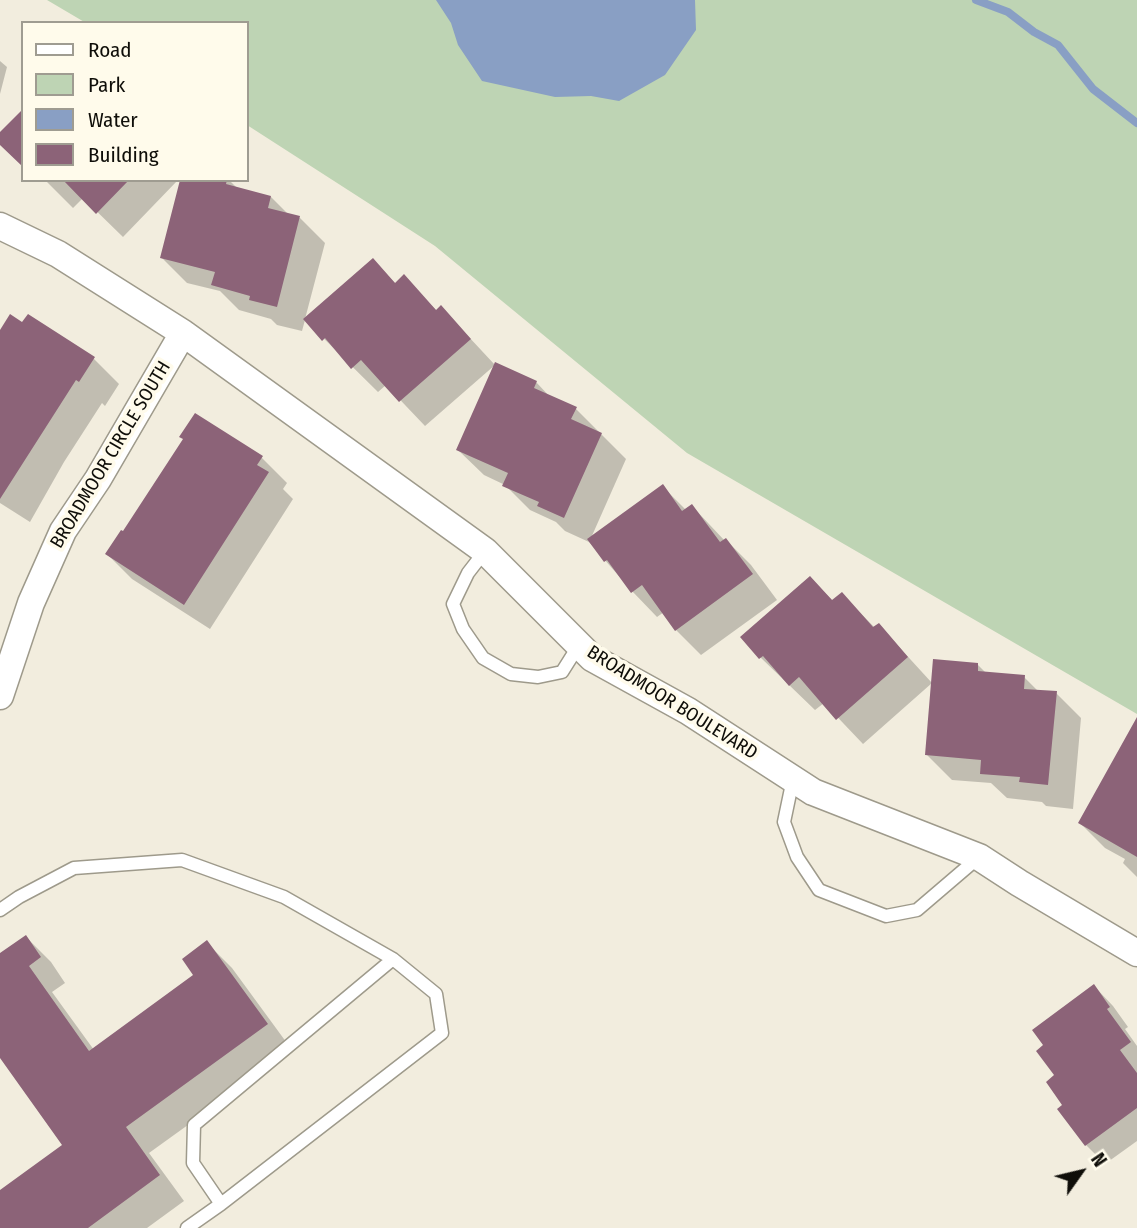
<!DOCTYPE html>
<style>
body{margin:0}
#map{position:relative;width:1137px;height:1228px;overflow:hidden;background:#f2edde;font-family:"Fira Sans Condensed",sans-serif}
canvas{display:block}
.legend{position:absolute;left:21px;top:21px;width:228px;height:161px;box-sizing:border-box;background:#fffbeb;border:2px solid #9f9c91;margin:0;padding:9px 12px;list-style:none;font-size:21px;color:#0f0e09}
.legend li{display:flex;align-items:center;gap:14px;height:35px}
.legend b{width:35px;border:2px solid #9f9c91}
.north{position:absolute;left:1046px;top:1137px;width:70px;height:70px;-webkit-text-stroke:5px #fffbeb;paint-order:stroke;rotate:56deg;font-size:19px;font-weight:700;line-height:28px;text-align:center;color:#0f0e09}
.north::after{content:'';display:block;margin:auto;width:24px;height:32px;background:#0f0e09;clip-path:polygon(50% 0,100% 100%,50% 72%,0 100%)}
</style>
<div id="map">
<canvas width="1137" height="1228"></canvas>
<ul class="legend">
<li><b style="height:9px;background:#fff"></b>Road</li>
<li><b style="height:19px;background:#bed4b4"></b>Park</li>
<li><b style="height:19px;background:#899fc4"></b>Water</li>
<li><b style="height:19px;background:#8c6378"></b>Building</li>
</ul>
<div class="north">N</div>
</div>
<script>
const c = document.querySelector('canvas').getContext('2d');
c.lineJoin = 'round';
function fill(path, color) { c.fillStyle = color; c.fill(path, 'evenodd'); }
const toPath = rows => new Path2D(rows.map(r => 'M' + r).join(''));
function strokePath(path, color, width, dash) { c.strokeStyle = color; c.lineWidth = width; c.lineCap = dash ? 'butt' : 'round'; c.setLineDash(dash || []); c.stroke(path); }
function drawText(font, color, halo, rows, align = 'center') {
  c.font = font + ' "Fira Sans Condensed",sans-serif'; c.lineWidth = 7; c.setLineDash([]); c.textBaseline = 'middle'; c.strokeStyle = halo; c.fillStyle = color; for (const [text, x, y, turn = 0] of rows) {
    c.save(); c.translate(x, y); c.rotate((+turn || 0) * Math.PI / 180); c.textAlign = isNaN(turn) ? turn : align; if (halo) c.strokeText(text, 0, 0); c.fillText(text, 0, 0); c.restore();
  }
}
const green = toPath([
 [47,0,1137,0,1137,714,687,453,435,246,247,125,247,23,86,23]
]);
const water = toPath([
 [436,0,695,0,696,30,665,75,619,101,591,96,555,97,482,81,458,45,451,23]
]);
const shadow = toPath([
 [0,61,7,67,0,94],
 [45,180,178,180,123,237,83,198,73,208],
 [182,180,229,180,237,188,271,197,289,215,300,218,325,243,305,319,373,260,396,284,404,277,437,311,441,307,495,365,425,426,386,385,378,392,305,320,302,331,277,325,271,319,239,310,220,291,187,283,162,258],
 [0,333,94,359,119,384,105,406,102,403,64,462,30,522,0,503],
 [536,382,551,398,576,409,626,459,591,538,662,486,686,510,692,506,725,541,726,540,751,565,777,600,701,655,676,630,664,612,657,617,632,591,589,542,565,531,556,522,530,510,505,485,484,475,458,450],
 [185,440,262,458,287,483,283,489,293,499,210,629,132,579,107,554,124,534],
 [810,578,834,602,842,594,875,628,879,625,932,683,863,744,824,703,815,710,760,657],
 [978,665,986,673,1024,677,1039,692,1056,693,1081,718,1073,809,1046,806,1042,802,1007,798,991,783,952,780,926,754],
 [1137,749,1137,877,1123,863,1125,859,1105,848,1080,823],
 [26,937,51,962,65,983,52,992,94,1050,196,976,207,943,232,968,292,1050,149,1153,184,1201,147,1228,0,1228,0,1192,65,1146,0,1055,0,955],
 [1094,986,1113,1006,1128,1027,1125,1029,1137,1046,1137,1141,1105,1164,1086,1145,1065,1105,1056,1076]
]);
const stream = toPath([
 [976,0,1008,12,1034,32,1058,45,1093,89,1137,123]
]);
const building = toPath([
 [23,109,23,167,0,145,0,132],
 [63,180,129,180,96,214],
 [180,180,227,180,226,184,271,196,268,208,300,216,277,307,249,300,250,296,211,285,215,272,160,258],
 [373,258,395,283,404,274,436,310,441,305,471,339,399,402,361,360,351,369,325,338,322,341,303,319],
 [10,314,22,322,28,314,95,357,79,382,76,380,0,499,0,330],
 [495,362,537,381,534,388,577,407,571,419,602,433,564,518,537,506,539,502,502,486,508,473,456,450],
 [195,413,263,456,257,465,269,472,184,605,105,554,121,530,123,531,183,439,179,437],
 [663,484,682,511,692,504,720,542,726,538,753,574,675,631,642,585,631,593,607,560,604,562,587,539],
 [810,576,832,600,842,592,873,627,879,623,908,657,836,720,799,677,789,686,763,656,759,659,740,637],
 [933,659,978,663,978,671,1025,675,1024,689,1057,691,1048,785,1019,782,1020,777,980,774,981,760,925,755],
 [1137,717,1137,857,1078,823],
 [26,935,41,957,29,966,89,1051,193,975,182,959,207,940,268,1024,126,1127,160,1175,88,1228,0,1228,0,1190,62,1145,0,1058,0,953],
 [1094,984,1110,1007,1107,1009,1131,1042,1120,1050,1137,1073,1137,1108,1085,1146,1057,1109,1062,1105,1046,1082,1054,1075,1036,1051,1043,1045,1032,1030]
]);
const service = toPath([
 [485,551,468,573,453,604,463,629,483,658,511,674,538,677,562,672,579,645],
 [793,779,784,822,797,857,819,890,886,916,917,910,979,857],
 [0,910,19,897,74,868,182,860,284,897,393,959,436,994,442,1033,221,1204,187,1228],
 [221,1204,193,1163,194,1125,393,959]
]);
const minor = toPath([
 [0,226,58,254,183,333,485,551,592,658,688,711,813,792,979,857,1019,883,1137,953],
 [0,696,31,603,63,531,98,479,183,333]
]);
const streetNames = [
 ["BROADMOOR CIRCLE SOUTH",111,455,-59],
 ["BROADMOOR BOULEVARD",672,703,32]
];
fill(green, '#bed4b4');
fill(water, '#899fc4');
fill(shadow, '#0003');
strokePath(stream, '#899fc4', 8);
fill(building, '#8c6378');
strokePath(service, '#9e9a8b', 15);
strokePath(minor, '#9e9a8b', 29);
strokePath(service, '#fff', 12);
strokePath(minor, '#fff', 26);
drawText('19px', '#0f0e09', '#fffbeb', streetNames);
</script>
